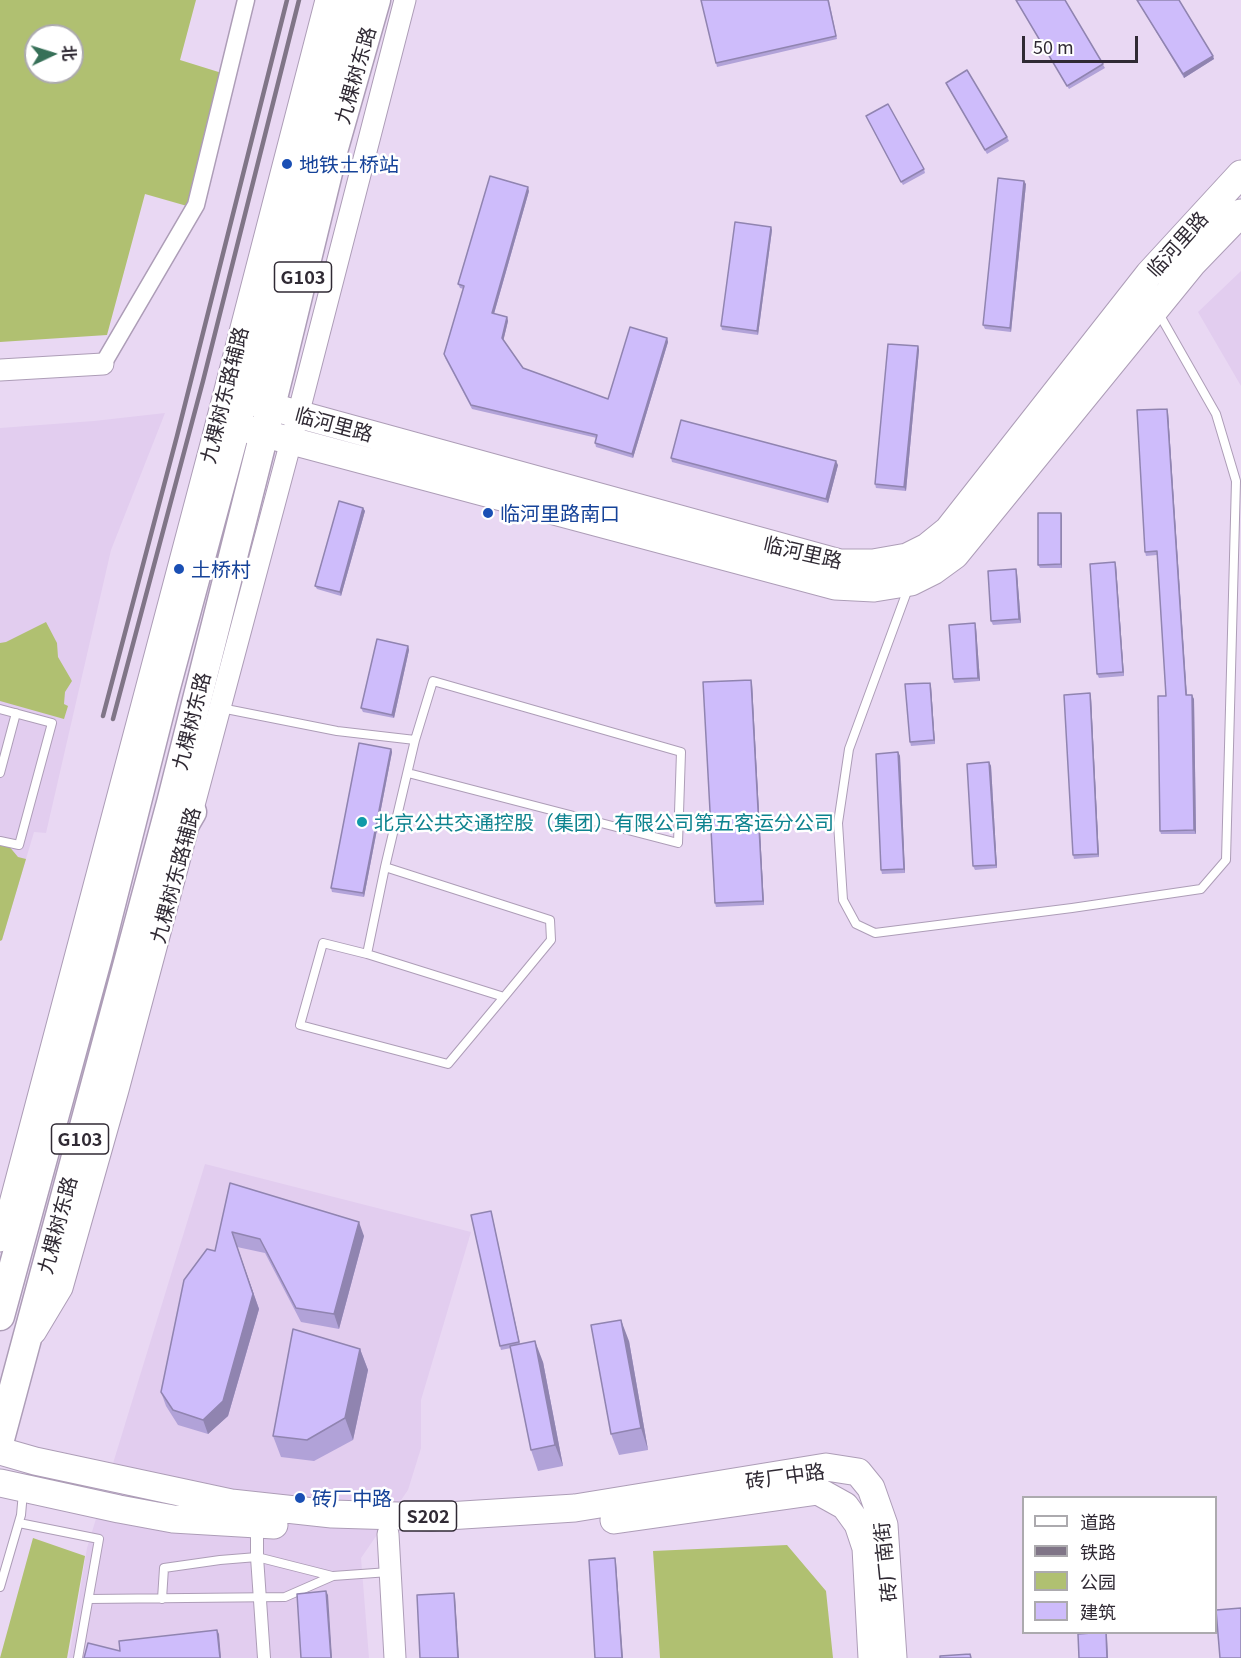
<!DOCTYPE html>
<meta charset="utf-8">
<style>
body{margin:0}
#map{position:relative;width:1241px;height:1658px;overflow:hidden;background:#e9d8f3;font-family:Georgia,"Noto Sans SC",serif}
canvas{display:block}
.legend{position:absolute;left:1022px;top:1496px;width:195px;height:138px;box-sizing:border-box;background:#fff;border:2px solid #acaaae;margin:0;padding:8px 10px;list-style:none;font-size:18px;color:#302a34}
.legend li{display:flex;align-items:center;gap:12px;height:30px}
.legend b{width:30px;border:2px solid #acaaae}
.north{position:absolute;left:24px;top:24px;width:60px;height:60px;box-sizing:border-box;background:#fff;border:2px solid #acaaae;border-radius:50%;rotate:86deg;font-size:16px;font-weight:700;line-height:24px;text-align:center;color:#302a34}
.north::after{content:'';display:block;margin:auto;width:21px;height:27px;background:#377058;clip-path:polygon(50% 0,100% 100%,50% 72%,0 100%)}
.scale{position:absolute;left:1022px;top:36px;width:116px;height:27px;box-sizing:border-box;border:3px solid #302a34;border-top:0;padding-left:8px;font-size:18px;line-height:21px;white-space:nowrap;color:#302a34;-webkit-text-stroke:4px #fff;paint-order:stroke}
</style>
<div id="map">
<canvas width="1241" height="1658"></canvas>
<ul class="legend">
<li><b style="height:8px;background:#fff"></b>道路</li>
<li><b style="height:8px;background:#807587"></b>铁路</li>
<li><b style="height:16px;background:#b0c071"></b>公园</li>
<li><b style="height:16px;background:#cebcfb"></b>建筑</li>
</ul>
<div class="north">北</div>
<div class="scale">50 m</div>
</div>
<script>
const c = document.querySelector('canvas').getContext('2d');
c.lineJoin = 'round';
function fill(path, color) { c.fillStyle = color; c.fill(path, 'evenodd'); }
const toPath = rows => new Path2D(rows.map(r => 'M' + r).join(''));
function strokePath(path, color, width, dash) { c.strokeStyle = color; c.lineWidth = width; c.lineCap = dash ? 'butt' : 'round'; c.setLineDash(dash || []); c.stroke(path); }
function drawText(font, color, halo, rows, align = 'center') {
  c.font = font + ' Georgia,"Noto Sans SC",serif'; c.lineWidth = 5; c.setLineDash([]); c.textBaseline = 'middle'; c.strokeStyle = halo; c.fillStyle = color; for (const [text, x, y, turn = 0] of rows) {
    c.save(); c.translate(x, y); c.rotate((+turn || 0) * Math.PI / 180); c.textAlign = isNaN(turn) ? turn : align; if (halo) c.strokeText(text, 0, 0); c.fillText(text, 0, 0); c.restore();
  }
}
const built = toPath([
 [1241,271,1241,386,1198,312],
 [165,413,111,550,46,833,34,832,2,940,0,941,0,428,94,421],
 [205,1164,471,1232,421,1400,421,1448,408,1490,361,1558,369,1658,69,1658,87,1548]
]);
const green = toPath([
 [0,0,196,0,180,60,225,74,187,206,145,194,107,335,0,342],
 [36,36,72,36,72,72,36,72],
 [46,622,57,643,58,657,72,681,65,692,64,704,68,706,64,719,0,701,0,643,6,642],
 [0,841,8,845,18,857,26,859,2,940,0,941],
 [33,1538,85,1556,67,1658,0,1658],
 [787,1545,826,1591,833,1658,660,1658,653,1551]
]);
const service = toPath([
 [909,586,849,749,838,823,843,900,856,924,875,933,1072,908,1201,889,1226,860,1236,481,1216,414,1158,312],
 [221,708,337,731,415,740,385,867,367,954,504,997,551,940,550,920,385,867],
 [0,709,52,723,19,845,0,841],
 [0,773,16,713],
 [408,773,678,843,681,752,433,681,415,740],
 [367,954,323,943,300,1025,448,1064,504,997],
 [19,1523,99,1539,78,1658],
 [0,1587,21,1515,23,1492],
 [89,1599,285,1597,333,1576,389,1572],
 [162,1599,164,1568,220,1560,257,1557,332,1576]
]);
const pedestrian = toPath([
 [257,1524,257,1557,264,1658]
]);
const minor = toPath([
 [103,364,196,205,246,0]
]);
const tertiary = toPath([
 [0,370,103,364],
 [0,1241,211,444,326,0],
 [35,1333,62,1288,118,1090,298,415,405,0],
 [388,1534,395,1658]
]);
const primary = toPath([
 [250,401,840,563,873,563,907,557,927,547,948,530,1149,274,1241,174],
 [243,428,835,586,874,588,911,582,933,571,955,555,1192,264,1241,213],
 [0,1451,35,1461,231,1503,332,1514,431,1517,575,1508,826,1467,858,1472,871,1488,884,1525,893,1658],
 [0,1483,119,1509,173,1519,274,1525],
 [614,1520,818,1491,845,1506,858,1524,866,1548,872,1658]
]);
const trunk = toPath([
 [164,853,178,836,192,812],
 [0,1316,98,956,165,691,306,167,348,0],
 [0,1439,171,803,280,370,334,148,376,0]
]);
const rail = toPath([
 [103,716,177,436,287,0],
 [113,719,203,381,299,0]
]);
const wall = toPath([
 [701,0,829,0,837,39,717,67],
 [1016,0,1065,0,1105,68,1069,89],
 [1137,0,1179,0,1214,59,1184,78],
 [946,83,1007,137,1009,141,987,154],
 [866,116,924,169,925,173,903,185],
 [1026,184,1011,332,985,329,983,325],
 [529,191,494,314,507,317,508,321,503,341,523,368,608,399,667,338,668,342,633,458,596,447,595,443,597,438,472,409,445,358,444,354,464,289,460,288,458,284],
 [772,230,758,335,722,330,721,326],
 [918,346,919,350,906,491,876,488,875,484],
 [1167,409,1168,412,1187,695,1194,699,1196,834,1161,834,1160,831,1166,696,1157,555,1146,556,1145,552],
 [671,458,838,465,828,503,672,462],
 [363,508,365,511,341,596,317,589,315,586],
 [1061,513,1062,516,1062,568,1040,568,1038,565],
 [1116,565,1124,676,1099,678,1097,674],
 [1017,573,1021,623,993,625,991,621],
 [975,623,976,627,980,681,954,683,953,679],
 [408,646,409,650,394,718,363,712,361,708],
 [752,683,764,905,716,907,715,903],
 [930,683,931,686,935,744,911,746,910,742],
 [1090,693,1091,697,1099,857,1074,859,1073,855],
 [391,749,392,752,364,897,332,892,331,888],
 [898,752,900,756,905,873,882,874,881,870],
 [989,762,991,766,997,868,975,870,973,866],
 [230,1183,364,1236,339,1329,301,1322,265,1253,237,1247,259,1309,228,1416,208,1434,178,1425,166,1406,161,1392,215,1251],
 [492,1215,520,1344,543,1362,563,1466,538,1471,531,1450,511,1348,501,1350,500,1346],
 [629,1341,648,1450,619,1455,611,1434],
 [360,1349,368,1370,353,1440,314,1461,281,1457,273,1436]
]);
const shadedWall = toPath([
 [1213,56,1214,59,1184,78,1183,74],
 [1024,181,1026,184,1011,332,1010,328],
 [528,187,529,191,493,317,492,313],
 [771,227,772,230,758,335,757,331],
 [507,317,508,321,503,342,502,338],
 [667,338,668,342,633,458,632,454],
 [918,346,919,350,906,491,904,487],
 [1167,409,1168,412,1187,699,1186,695],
 [836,461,838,465,828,503,826,499],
 [363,508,365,511,341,596,340,592],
 [1061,513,1062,516,1062,568,1061,564],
 [1115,562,1116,565,1124,676,1123,672],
 [1016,569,1017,573,1021,623,1019,619],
 [975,623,976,627,980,681,978,678],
 [408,646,409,650,394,718,392,715],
 [751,680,752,683,764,905,763,901],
 [930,683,931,686,935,744,934,740],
 [1090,693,1091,697,1099,857,1098,854],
 [1192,695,1194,699,1196,834,1194,830],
 [391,749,392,752,364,897,363,893],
 [898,752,900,756,905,873,904,869],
 [989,762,991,766,997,868,996,865],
 [359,1222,364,1236,339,1329,334,1314],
 [232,1232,259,1309,228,1416,208,1434,203,1420],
 [621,1320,629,1341,648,1450,641,1428],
 [535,1341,543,1362,563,1466,555,1445],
 [360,1349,368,1370,353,1440,345,1418],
 [615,1558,616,1562,623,1658,622,1658],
 [326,1591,328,1595,332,1658,331,1658],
 [454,1593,455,1596,459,1658,458,1658],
 [217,1630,219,1634,221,1658,220,1658],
 [1106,1632,1107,1636,1108,1658,1107,1658]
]);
const building = toPath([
 [701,0,828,0,836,36,716,63,701,0],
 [1016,0,1065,0,1103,64,1067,86,1016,0],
 [1137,0,1179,0,1213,56,1183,74,1137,0],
 [967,70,1007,137,985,150,946,83,967,70],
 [888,104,924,169,901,182,866,116,888,104],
 [490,176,528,187,492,313,507,317,502,338,523,368,608,399,630,327,667,338,632,454,595,443,597,435,471,405,444,354,464,286,458,284,490,176],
 [998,178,1024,181,1010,328,983,325,998,178],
 [735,222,771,227,757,331,721,326,735,222],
 [888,344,918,346,904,487,875,484,888,344],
 [1167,409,1186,695,1192,695,1194,830,1160,831,1158,696,1166,696,1157,551,1145,552,1137,410,1167,409],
 [681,420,836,461,826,499,671,458,681,420],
 [339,501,363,508,340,592,315,586,339,501],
 [1038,513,1061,513,1061,564,1038,565,1038,513],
 [1115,562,1123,672,1097,674,1090,564,1115,562],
 [1016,569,1019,619,991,621,988,571,1016,569],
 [975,623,978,678,953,679,949,625,975,623],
 [377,639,408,646,392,715,361,708,377,639],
 [751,680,763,901,715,903,703,682,751,680],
 [930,683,934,740,910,742,905,684,930,683],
 [1090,693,1098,854,1073,855,1064,695,1090,693],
 [359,743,391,749,363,893,331,888,359,743],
 [898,752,904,869,881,870,876,754,898,752],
 [989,762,996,865,973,866,967,764,989,762],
 [230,1183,359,1222,334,1314,296,1308,260,1239,232,1232,253,1294,223,1401,203,1420,173,1410,161,1392,184,1280,207,1249,215,1251,230,1183],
 [491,1211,519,1342,500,1346,471,1215,491,1211],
 [621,1320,641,1428,611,1434,591,1325,621,1320],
 [293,1329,360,1349,345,1418,307,1440,273,1436,293,1329],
 [535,1341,555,1445,531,1450,510,1346,535,1341],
 [615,1558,622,1658,595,1658,589,1560,615,1558],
 [326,1591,331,1658,301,1658,297,1594,326,1591],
 [454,1593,458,1658,420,1658,417,1595,454,1593],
 [1241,1608,1241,1658,1220,1658,1216,1610,1241,1608],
 [217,1630,220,1658,84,1658,88,1643,120,1651,119,1641,217,1630],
 [1106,1632,1107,1658,1079,1658,1078,1634,1106,1632],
 [970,1654,971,1658,940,1658,940,1656,970,1654]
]);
const markers = [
 [287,164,6,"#1a4fb4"],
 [488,513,6,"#1a4fb4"],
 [179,569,6,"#1a4fb4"],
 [362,822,6,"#0f9aa8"],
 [300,1498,6,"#1a4fb4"]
];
const shields = [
 [303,277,57],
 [80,1139,57],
 [428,1516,57]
];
const shieldNames = [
 ["G103",303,277],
 ["G103",80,1139],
 ["S202",428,1516]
];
const streetNames = [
 ["九棵树东路",355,75,-74],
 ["临河里路",1177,244,-48],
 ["九棵树东路辅路",224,395,-76],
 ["临河里路",334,424,15],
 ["临河里路",803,552,13],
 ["九棵树东路",191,721,-76],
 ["九棵树东路辅路",175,875,-75],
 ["九棵树东路",57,1225,-75],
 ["砖厂中路",785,1476,-8],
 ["砖厂南街",885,1562,-96]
];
const transitNames = [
 ["地铁土桥站",299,164],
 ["临河里路南口",500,513],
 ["土桥村",191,569],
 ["砖厂中路",312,1498]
];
const cultureNames = [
 ["北京公共交通控股（集团）有限公司第五客运分公司",374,822]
];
fill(built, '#e2cdef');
fill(green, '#b0c071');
strokePath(service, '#ad9db7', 10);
strokePath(pedestrian, '#ad9db7', 14);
strokePath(minor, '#ad9db7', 19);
strokePath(tertiary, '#ad9db7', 23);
strokePath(primary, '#ad9db7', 29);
strokePath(trunk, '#ad9db7', 31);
strokePath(service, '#fff', 8);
strokePath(pedestrian, '#fff', 12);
strokePath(minor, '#fff', 16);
strokePath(tertiary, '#fff', 21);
strokePath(primary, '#fff', 27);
strokePath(trunk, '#fff', 28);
strokePath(rail, '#807587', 4.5);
fill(wall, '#b1a2d8');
fill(shadedWall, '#9084b0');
fill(building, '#cebcfb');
strokePath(building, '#9084b0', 1.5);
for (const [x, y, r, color] of markers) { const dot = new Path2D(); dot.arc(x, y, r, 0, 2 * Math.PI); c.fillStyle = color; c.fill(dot); strokePath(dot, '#fff', 2); }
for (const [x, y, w] of shields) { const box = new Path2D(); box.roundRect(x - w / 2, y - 15, w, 30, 4.5); c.fillStyle = '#fff'; c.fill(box); strokePath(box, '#302a34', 1.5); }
drawText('bold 18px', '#302a34', null, shieldNames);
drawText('20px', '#302a34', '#fff', streetNames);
drawText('20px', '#164399', '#fff', transitNames, 'left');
drawText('20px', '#0d838f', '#fff', cultureNames, 'left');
</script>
